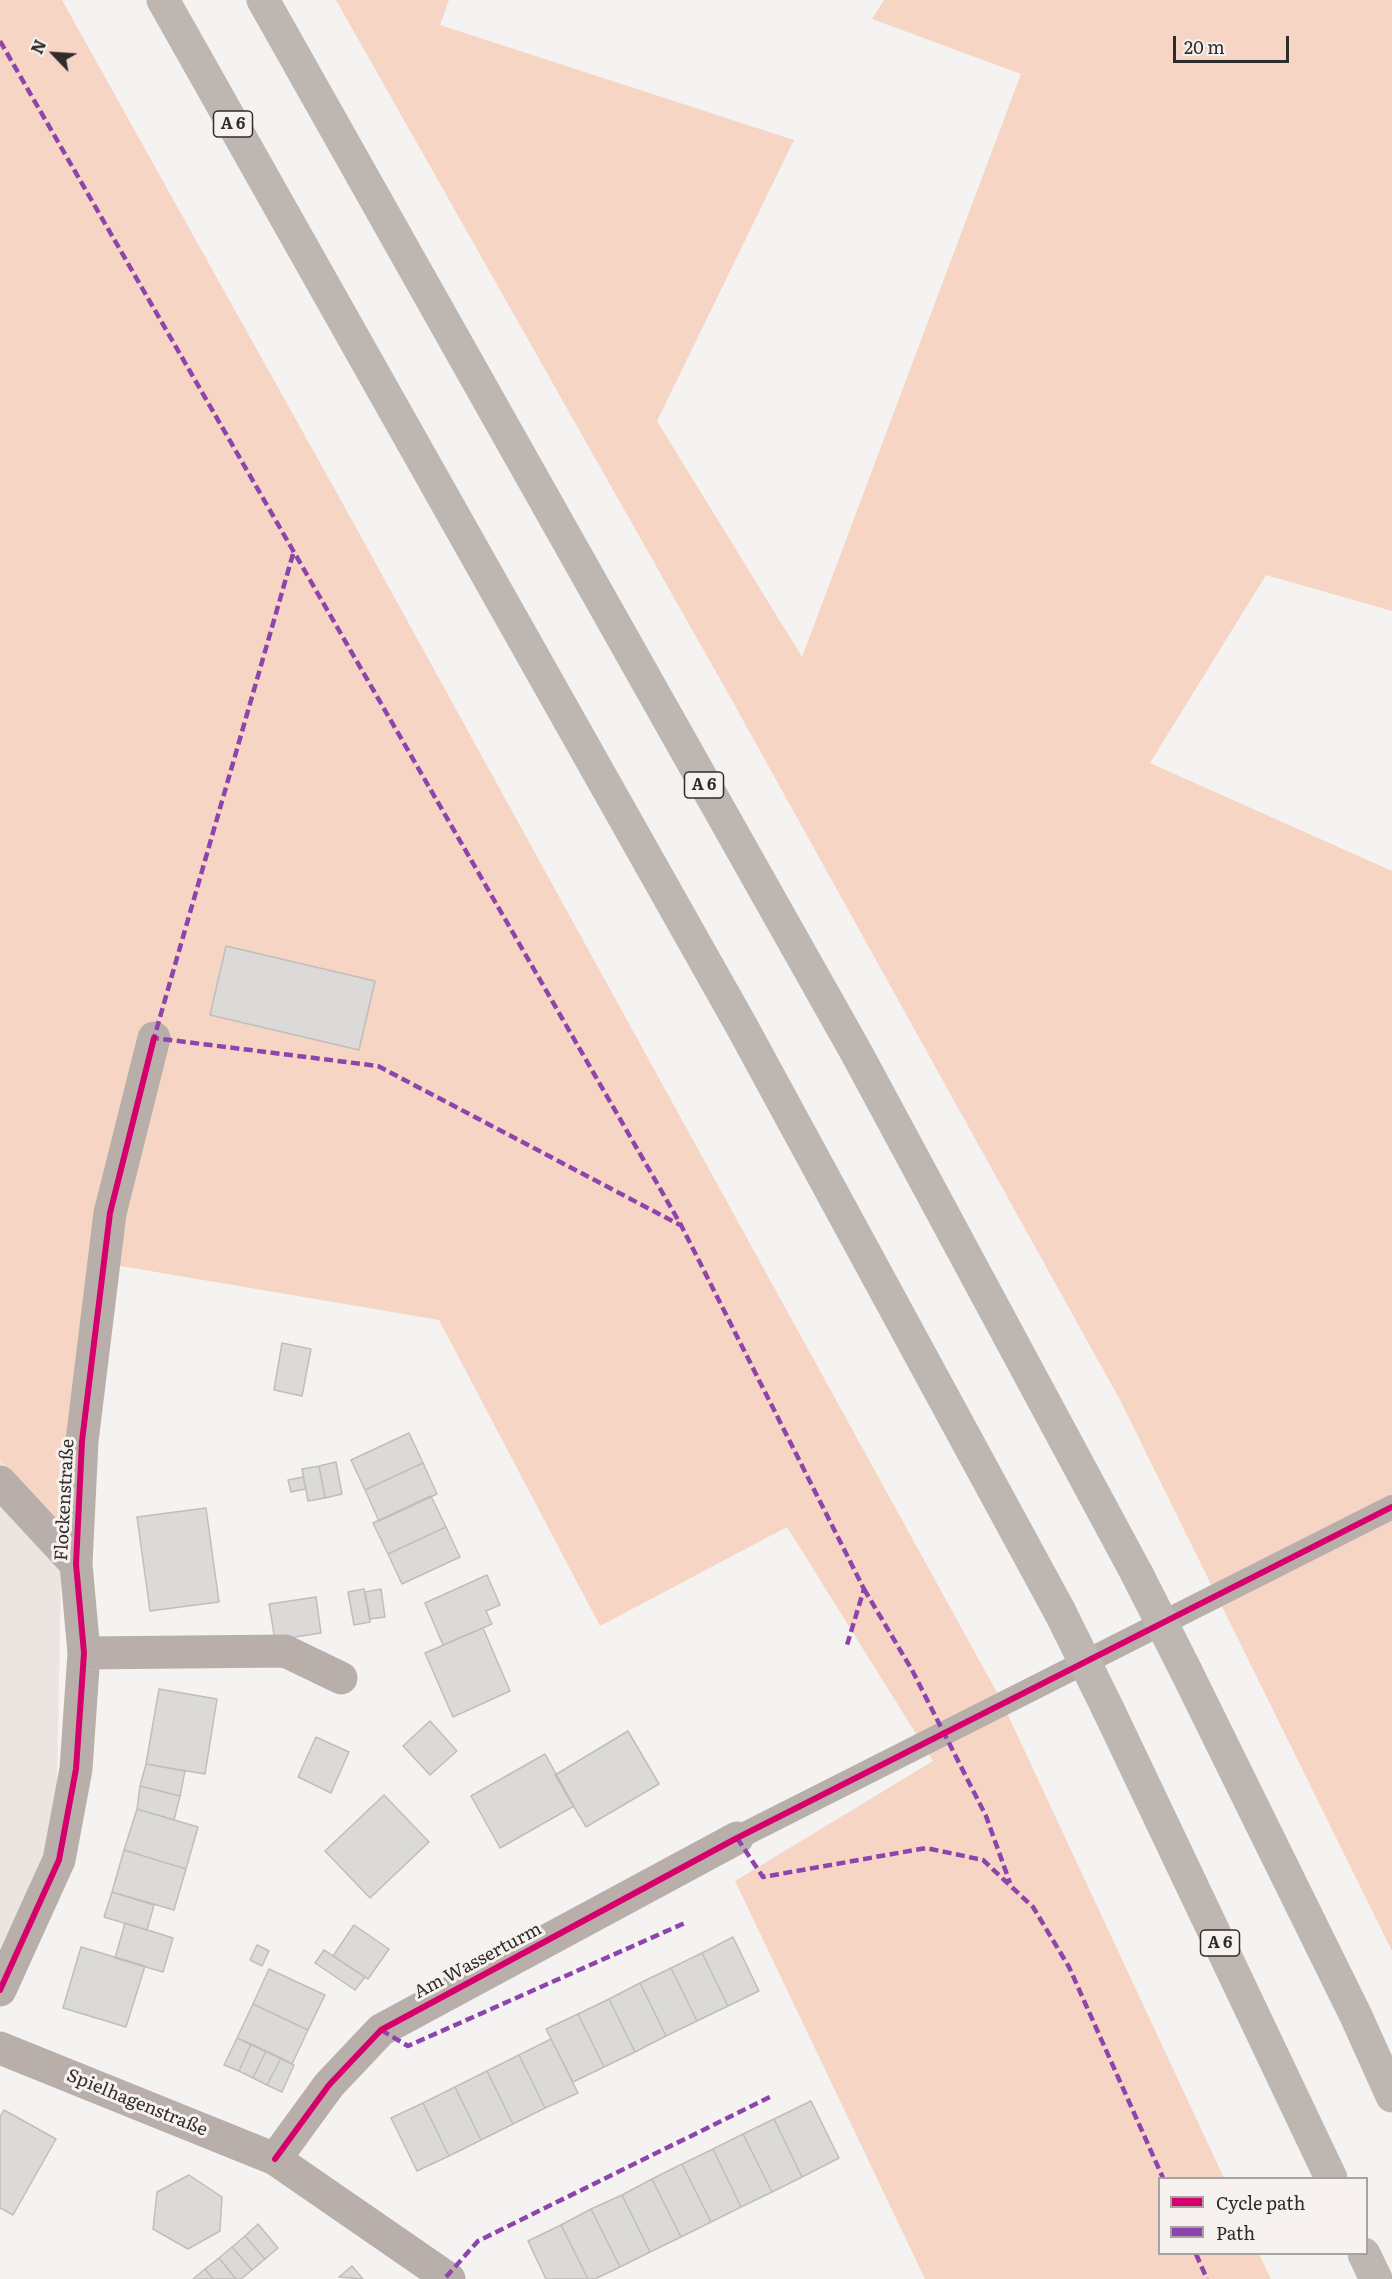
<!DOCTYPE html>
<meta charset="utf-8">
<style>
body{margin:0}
#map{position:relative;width:1392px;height:2279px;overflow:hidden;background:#f5f3f1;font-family:Literata,serif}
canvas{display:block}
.legend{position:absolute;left:1158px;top:2177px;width:210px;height:78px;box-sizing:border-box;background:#f7f2ef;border:2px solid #a7a3a1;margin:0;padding:8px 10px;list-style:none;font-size:18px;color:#2f2d2c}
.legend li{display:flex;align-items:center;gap:12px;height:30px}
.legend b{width:30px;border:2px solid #a7a3a1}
.north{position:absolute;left:24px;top:24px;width:60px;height:60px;-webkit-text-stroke:4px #f7f2ef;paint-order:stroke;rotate:295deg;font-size:16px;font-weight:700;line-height:24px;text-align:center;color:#2f2d2c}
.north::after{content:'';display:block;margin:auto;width:21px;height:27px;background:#2f2d2c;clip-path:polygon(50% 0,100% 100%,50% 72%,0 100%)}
.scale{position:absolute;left:1173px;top:36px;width:116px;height:27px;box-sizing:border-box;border:3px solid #2f2d2c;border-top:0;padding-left:8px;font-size:18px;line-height:21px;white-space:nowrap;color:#2f2d2c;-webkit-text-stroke:4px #f7f2ef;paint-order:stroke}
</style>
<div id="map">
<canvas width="1392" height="2279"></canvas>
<ul class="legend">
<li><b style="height:8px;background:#d6006c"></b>Cycle path</li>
<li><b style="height:8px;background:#8e44ad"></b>Path</li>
</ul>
<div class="north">N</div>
<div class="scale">20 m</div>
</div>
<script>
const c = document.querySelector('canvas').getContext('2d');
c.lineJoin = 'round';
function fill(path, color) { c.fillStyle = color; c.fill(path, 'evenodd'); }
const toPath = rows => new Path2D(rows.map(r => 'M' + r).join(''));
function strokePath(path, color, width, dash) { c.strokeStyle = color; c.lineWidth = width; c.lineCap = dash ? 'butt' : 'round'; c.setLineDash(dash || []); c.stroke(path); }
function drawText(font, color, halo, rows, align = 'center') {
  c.font = font + ' Literata,serif'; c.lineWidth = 6; c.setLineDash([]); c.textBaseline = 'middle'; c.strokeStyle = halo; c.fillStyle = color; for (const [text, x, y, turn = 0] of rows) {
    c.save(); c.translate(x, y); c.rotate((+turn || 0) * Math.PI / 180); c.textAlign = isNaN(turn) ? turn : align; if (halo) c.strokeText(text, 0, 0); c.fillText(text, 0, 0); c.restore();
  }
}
const built = toPath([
 [0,1460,62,1525,56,1838,0,1948]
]);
const green = toPath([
 [0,0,62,0,348,513,1000,1698,1224,2178,1160,2178,1160,2254,1259,2254,1271,2279,925,2279,735,1881,933,1761,787,1527,600,1626,439,1320,103,1263,62,1525,0,1460],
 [336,0,449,0,440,25,794,140,657,421,802,657,1021,74,872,19,884,0,1392,0,1392,611,1266,575,1150,763,1392,871,1392,1951,1120,1400,729,695]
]);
const building = toPath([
 [226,946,375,981,359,1050,210,1015,226,946],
 [282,1343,311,1349,302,1396,274,1390,282,1343],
 [409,1433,423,1463,365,1490,351,1460,409,1433],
 [336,1462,342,1494,325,1498,319,1466,336,1462],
 [423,1463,437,1494,379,1521,365,1490,423,1463],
 [319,1466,325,1498,308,1501,302,1469,319,1466],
 [303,1477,306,1489,291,1492,288,1480,303,1477],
 [431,1496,446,1527,388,1554,373,1523,431,1496],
 [206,1508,219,1602,150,1611,137,1517,206,1508],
 [446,1527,460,1557,402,1584,388,1554,446,1527],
 [487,1575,500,1605,486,1611,492,1624,443,1645,425,1603,487,1575],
 [364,1589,370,1622,354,1625,348,1592,364,1589],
 [381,1589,385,1617,370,1619,365,1592,381,1589],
 [316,1597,321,1633,275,1640,269,1604,316,1597],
 [483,1628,510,1691,453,1717,425,1653,483,1628],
 [159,1689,217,1699,205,1774,146,1764,159,1689],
 [430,1721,457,1751,430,1775,403,1746,430,1721],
 [628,1731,659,1784,586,1827,555,1775,628,1731],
 [316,1737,349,1752,331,1793,298,1777,316,1737],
 [545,1754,574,1806,500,1848,471,1796,545,1754],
 [146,1764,185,1771,180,1796,140,1786,146,1764],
 [140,1786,180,1796,174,1820,137,1809,140,1786],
 [384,1795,429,1842,370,1898,325,1851,384,1795],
 [137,1809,198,1827,186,1869,124,1850,137,1809],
 [124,1850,186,1869,174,1910,112,1892,124,1850],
 [112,1892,154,1905,147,1930,104,1917,112,1892],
 [125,1923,173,1938,163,1972,115,1958,125,1923],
 [354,1925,389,1949,368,1979,333,1956,354,1925],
 [733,1937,759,1991,728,2006,702,1953,733,1937],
 [257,1945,269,1951,262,1966,250,1960,257,1945],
 [81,1947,145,1966,126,2027,63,2008,81,1947],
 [324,1950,365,1977,355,1990,315,1963,324,1950],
 [702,1953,728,2006,697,2021,671,1968,702,1953],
 [671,1968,697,2021,666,2036,640,1983,671,1968],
 [269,1969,325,1995,308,2030,253,2004,269,1969],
 [640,1983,666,2036,635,2052,609,1999,640,1983],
 [609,1999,635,2052,604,2067,578,2014,609,1999],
 [253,2004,308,2030,292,2064,237,2038,253,2004],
 [578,2014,604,2067,573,2082,546,2029,578,2014],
 [237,2038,251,2044,239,2071,224,2065,237,2038],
 [551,2039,578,2093,545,2108,519,2055,551,2039],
 [251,2044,266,2051,253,2078,239,2071,251,2044],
 [266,2051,281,2058,267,2085,253,2078,266,2051],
 [519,2055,545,2108,513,2124,487,2071,519,2055],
 [281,2058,294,2065,282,2092,267,2085,281,2058],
 [487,2071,513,2124,481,2140,455,2087,487,2071],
 [455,2087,481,2140,449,2156,423,2103,455,2087],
 [811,2101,839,2158,802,2177,774,2119,811,2101],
 [423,2103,449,2156,417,2171,391,2118,423,2103],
 [4,2110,56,2139,13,2215,0,2208,0,2117,4,2110],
 [774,2119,802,2177,772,2192,743,2134,774,2119],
 [743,2134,772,2192,741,2207,713,2149,743,2134],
 [713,2149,741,2207,711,2222,682,2164,713,2149],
 [682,2164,711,2222,681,2237,652,2179,682,2164],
 [189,2175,222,2197,220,2231,188,2249,153,2229,157,2192,189,2175],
 [652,2179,681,2237,650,2252,622,2195,652,2179],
 [622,2195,650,2252,620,2267,591,2209,622,2195],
 [591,2209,620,2267,595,2279,588,2279,561,2225,591,2209],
 [258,2224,278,2248,265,2259,245,2236,258,2224],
 [561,2225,588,2279,546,2279,528,2241,561,2225],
 [245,2236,265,2259,252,2270,232,2247,245,2236],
 [232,2247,252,2270,241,2279,236,2279,219,2258,232,2247],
 [219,2258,236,2279,213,2279,205,2269,219,2258],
 [352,2266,363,2279,339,2277,352,2266],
 [205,2269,213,2279,193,2279,205,2269]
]);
const service = toPath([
 [737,1838,1392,1507]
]);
const minor = toPath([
 [0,1482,76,1564],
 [84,1653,285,1651,341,1678],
 [0,1990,59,1860,76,1769,84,1653,76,1564,82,1441,110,1213,154,1038],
 [0,2048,275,2159,449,2279],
 [275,2159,329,2085,381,2030,737,1838]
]);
const motorway = toPath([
 [163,0,741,1025,1060,1612],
 [263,0,856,1052,1137,1574],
 [1186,1671,1356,2016,1392,2096],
 [1108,1709,1331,2178],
 [1364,2254,1376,2279]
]);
const motorwayBridge = toPath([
 [1137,1574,1186,1671],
 [1060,1612,1108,1709]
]);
const quiet = toPath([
 [0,41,681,1225,864,1589,847,1645],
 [293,554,154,1038,378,1066,680,1225],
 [864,1589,912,1670,986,1816,1010,1883],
 [737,1838,763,1877,926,1848,983,1860,1033,1907,1069,1967,1163,2178],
 [381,2030,408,2046,687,1922],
 [1196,2254,1207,2279],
 [446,2277,478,2241,772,2096]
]);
const cycleway = toPath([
 [0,1990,59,1860,76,1769,84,1653,76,1564,82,1441,110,1213,154,1038],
 [275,2159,329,2085,381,2030,737,1838,1392,1507]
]);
const shields = [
 [233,124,39],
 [704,785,39],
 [1220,1943,39]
];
const shieldNames = [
 ["A 6",233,124],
 ["A 6",704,785],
 ["A 6",1220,1943]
];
const streetNames = [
 ["Flockenstraße",65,1500,-87],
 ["Am Wasserturm",478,1961,-28],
 ["Spielhagenstraße",137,2103,22]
];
fill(built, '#ece4e0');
fill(green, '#f6d5c4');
fill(building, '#dbdad8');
strokePath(building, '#c0bebc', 1.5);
strokePath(service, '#b8afaa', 24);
strokePath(minor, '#b8afaa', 33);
strokePath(motorway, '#beb6b0', 33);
strokePath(motorwayBridge, '#beb6b0', 33);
strokePath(quiet, '#8e44ad', 4.5, [9, 4.5]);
strokePath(cycleway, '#d6006c', 6);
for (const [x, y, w] of shields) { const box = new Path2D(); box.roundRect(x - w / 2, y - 13, w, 26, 4.5); c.fillStyle = '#f7f2ef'; c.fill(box); strokePath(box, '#2f2d2c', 1.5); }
drawText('bold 16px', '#2f2d2c', null, shieldNames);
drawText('18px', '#2f2d2c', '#f7f2ef', streetNames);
</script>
